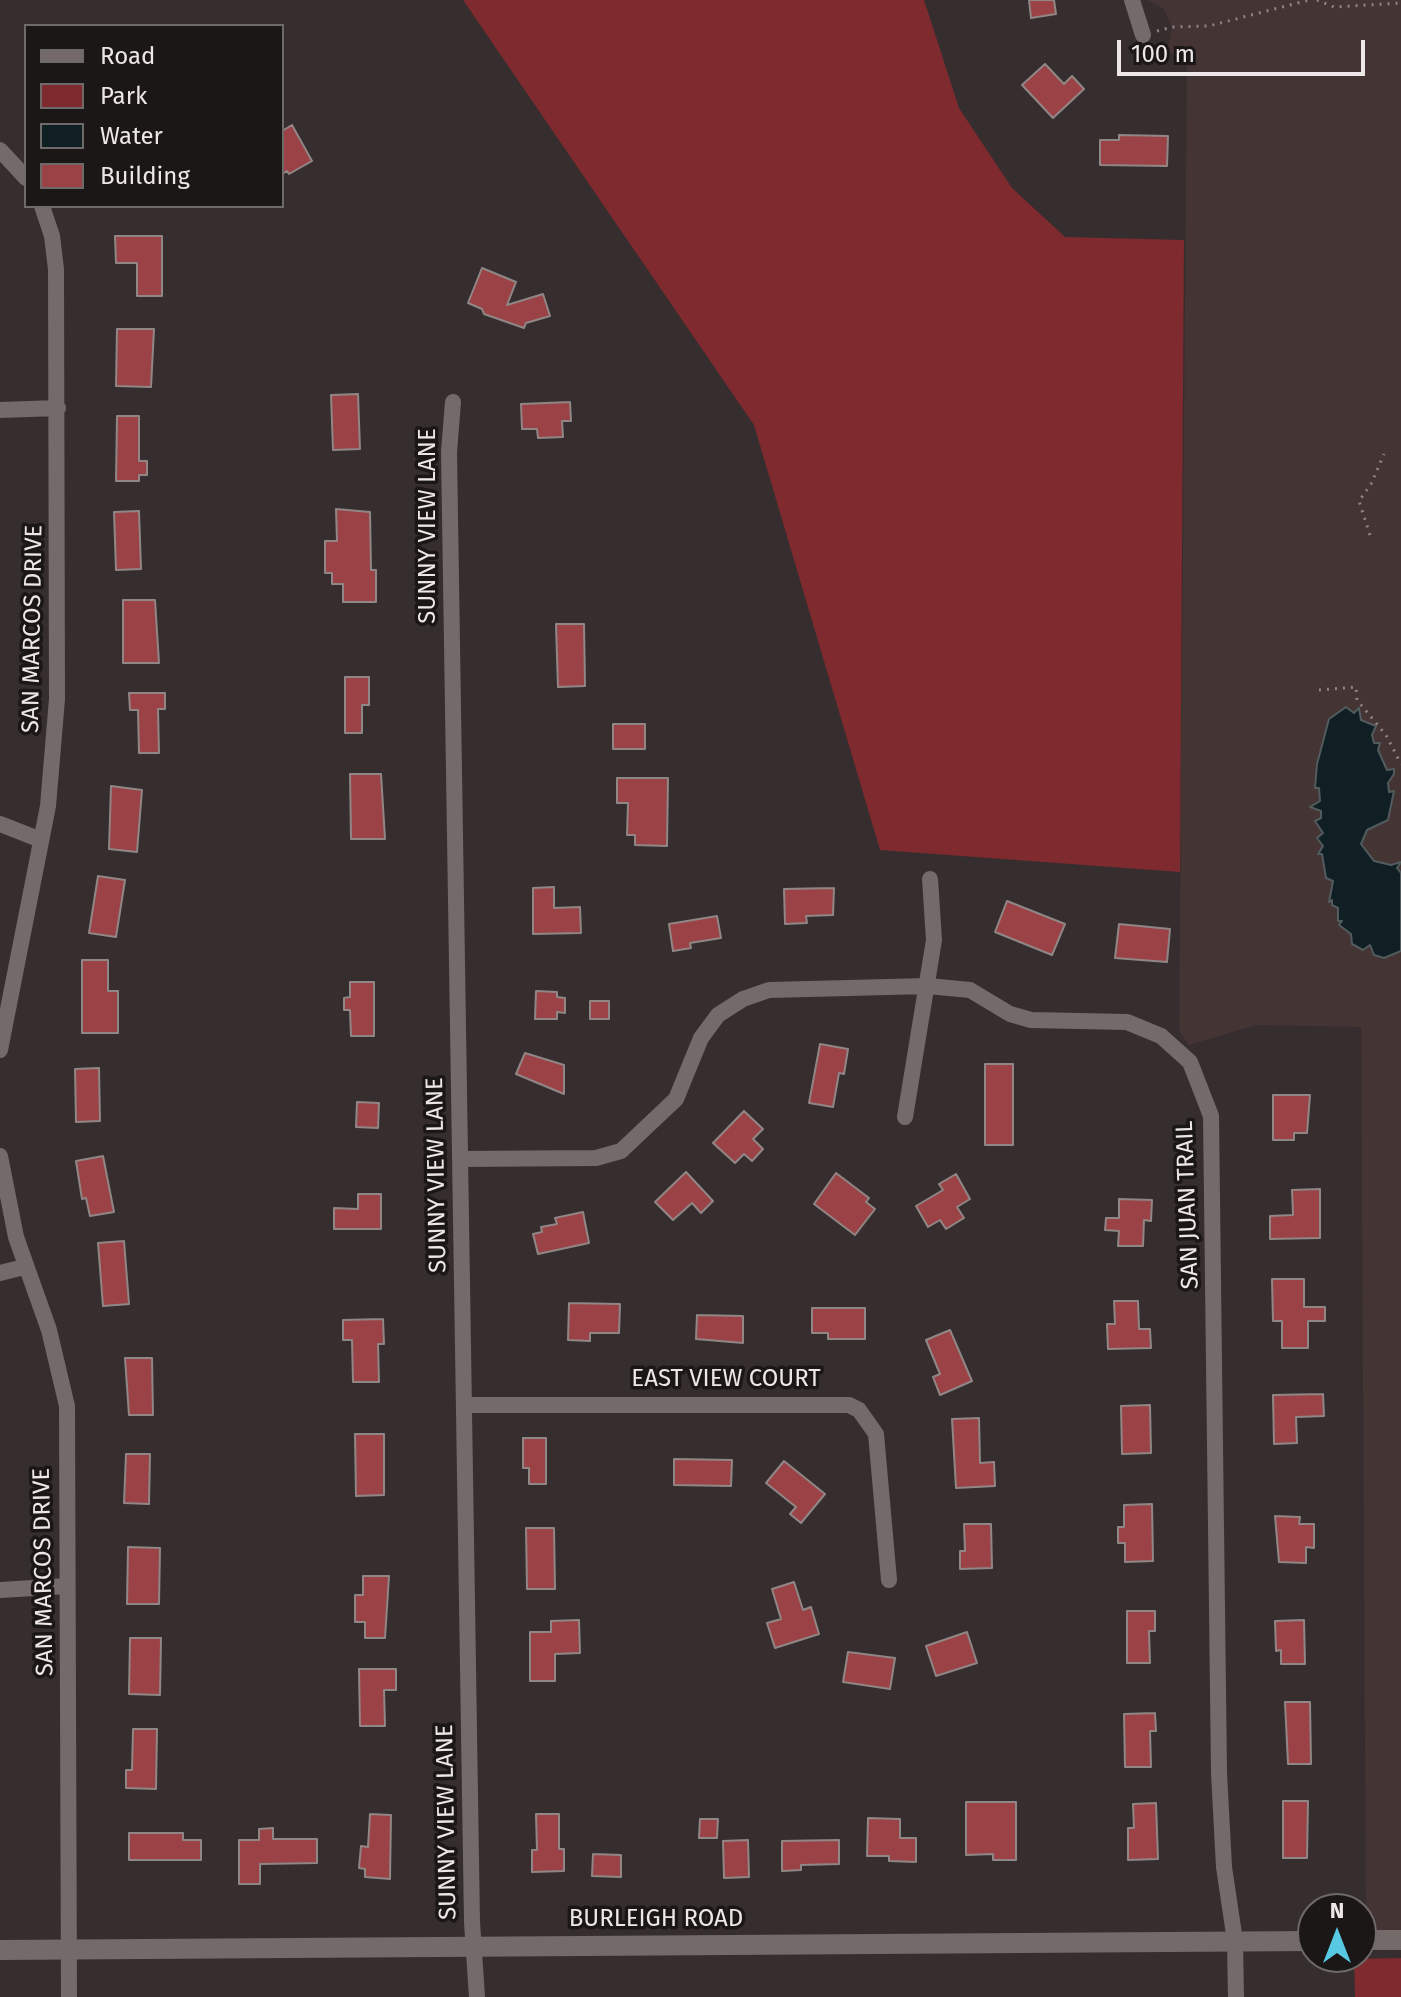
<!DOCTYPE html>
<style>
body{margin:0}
#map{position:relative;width:1401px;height:1997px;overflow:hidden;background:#362e2e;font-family:"Fira Sans",sans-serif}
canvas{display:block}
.legend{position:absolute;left:24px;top:24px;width:260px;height:184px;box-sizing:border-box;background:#1b1717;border:2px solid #6f6a6a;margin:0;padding:10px 14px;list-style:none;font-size:24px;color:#ede7e7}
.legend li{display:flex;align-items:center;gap:16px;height:40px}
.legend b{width:40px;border:2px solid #6f6a6a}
.north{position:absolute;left:1297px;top:1893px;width:80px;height:80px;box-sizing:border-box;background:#1b1717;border:2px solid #6f6a6a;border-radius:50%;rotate:0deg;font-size:22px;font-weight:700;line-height:32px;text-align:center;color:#ede7e7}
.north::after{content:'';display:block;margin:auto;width:28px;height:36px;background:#57c9e2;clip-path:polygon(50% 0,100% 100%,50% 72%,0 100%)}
.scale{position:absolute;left:1117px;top:40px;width:248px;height:36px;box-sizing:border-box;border:4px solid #ede7e7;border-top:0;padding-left:10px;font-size:24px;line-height:28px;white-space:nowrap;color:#ede7e7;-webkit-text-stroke:6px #1b1717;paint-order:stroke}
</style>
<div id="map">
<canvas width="1401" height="1997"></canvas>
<ul class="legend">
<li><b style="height:10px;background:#746a6a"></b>Road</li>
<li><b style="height:22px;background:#7e2a2f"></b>Park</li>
<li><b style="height:22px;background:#0f1f23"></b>Water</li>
<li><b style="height:22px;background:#9b4246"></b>Building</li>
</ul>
<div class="north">N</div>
<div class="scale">100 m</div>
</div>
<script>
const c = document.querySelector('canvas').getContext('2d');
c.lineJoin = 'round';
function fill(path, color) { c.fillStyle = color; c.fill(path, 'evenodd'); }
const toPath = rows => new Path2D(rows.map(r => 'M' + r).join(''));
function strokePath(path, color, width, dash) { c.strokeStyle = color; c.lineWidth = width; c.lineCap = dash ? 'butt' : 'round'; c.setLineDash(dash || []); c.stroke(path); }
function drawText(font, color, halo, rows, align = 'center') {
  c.font = font + ' "Fira Sans",sans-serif'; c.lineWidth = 7; c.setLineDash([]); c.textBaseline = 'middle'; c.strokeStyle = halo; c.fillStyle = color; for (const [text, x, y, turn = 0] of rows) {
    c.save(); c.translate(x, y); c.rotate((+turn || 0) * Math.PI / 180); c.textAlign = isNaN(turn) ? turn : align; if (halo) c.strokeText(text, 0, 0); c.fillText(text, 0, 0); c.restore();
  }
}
const built = toPath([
 [1147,0,1401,0,1401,1931,1366,1931,1361,1027,1256,1025,1189,1045,1179,1031,1187,55,1162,52,1169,44,1172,27,1164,9]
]);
const green = toPath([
 [463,0,924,0,959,108,1012,188,1065,237,1184,240,1180,872,880,850,754,425],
 [1401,1958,1401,1997,1355,1997,1354,1959]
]);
const water = toPath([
 [1346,707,1354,713,1359,708,1361,720,1376,726,1372,735,1374,743,1380,743,1378,750,1387,770,1394,769,1394,774,1388,783,1389,792,1394,791,1388,820,1367,830,1361,844,1374,861,1391,865,1401,862,1397,868,1401,873,1401,951,1384,958,1374,955,1370,945,1363,950,1352,944,1351,934,1339,925,1342,921,1338,921,1338,908,1332,905,1332,900,1329,902,1333,881,1326,878,1322,854,1318,854,1323,846,1317,838,1323,833,1315,821,1321,818,1321,811,1310,807,1320,801,1319,788,1315,788,1317,764,1329,719,1346,707]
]);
const building = toPath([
 [1029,0,1054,0,1056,14,1031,18,1029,0],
 [1045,64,1064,84,1072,76,1084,89,1053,118,1022,85,1045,64],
 [292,125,312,161,289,174,287,171,282,174,282,131,292,125],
 [1119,135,1168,136,1167,166,1100,165,1100,140,1119,140,1119,135],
 [115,236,162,236,162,296,137,296,137,263,116,263,115,236],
 [482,268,516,282,507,305,543,294,550,316,526,323,524,328,484,314,482,309,468,303,482,268],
 [117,329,154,329,151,387,116,386,117,329],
 [358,394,360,449,333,450,331,395,358,394],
 [570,402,571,421,562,421,563,437,538,438,537,429,522,429,521,404,570,402],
 [117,416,139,416,139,461,147,461,147,475,139,475,139,481,116,481,117,416],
 [336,509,370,512,371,570,376,570,376,602,343,602,343,584,332,584,332,573,325,573,325,541,337,541,336,509],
 [139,511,141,569,116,570,114,512,139,511],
 [123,600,155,600,159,663,123,663,123,600],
 [556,624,584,624,585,686,558,687,556,624],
 [345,677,369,677,369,705,362,705,362,733,345,733,345,677],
 [129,693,165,693,165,709,158,709,159,753,139,753,138,710,130,710,129,693],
 [613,724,645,724,645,749,613,749,613,724],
 [350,774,381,774,385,839,351,839,350,774],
 [617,778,668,778,667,846,635,845,635,835,627,835,628,803,617,803,617,778],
 [111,786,142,790,137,852,109,849,111,786],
 [98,876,125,880,116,937,89,933,98,876],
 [554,887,554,908,580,907,581,933,533,934,533,888,554,887],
 [834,888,833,915,806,916,807,923,785,924,784,889,834,888],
 [1007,901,1065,924,1052,955,995,932,1007,901],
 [717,916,721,938,690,943,691,948,673,951,669,924,717,916],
 [1119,924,1170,929,1167,962,1115,958,1119,924],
 [82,960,108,960,108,991,118,991,118,1033,82,1033,82,960],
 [350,982,374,982,374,1036,351,1036,350,1010,344,1010,344,998,350,997,350,982],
 [536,991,557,992,557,997,565,998,565,1013,557,1012,557,1019,535,1019,536,991],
 [590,1001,609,1001,609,1019,590,1019,590,1001],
 [820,1044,848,1049,844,1074,839,1073,833,1107,809,1103,820,1044],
 [525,1053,564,1065,564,1094,516,1074,525,1053],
 [985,1064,1013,1064,1013,1145,985,1145,985,1064],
 [99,1068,100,1121,76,1122,75,1069,99,1068],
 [1273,1095,1310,1095,1307,1133,1294,1133,1294,1140,1273,1140,1273,1095],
 [357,1102,379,1103,378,1128,356,1127,357,1102],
 [744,1111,763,1129,753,1139,763,1149,752,1161,744,1154,735,1163,713,1143,744,1111],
 [103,1156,114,1212,90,1216,86,1198,82,1199,76,1161,103,1156],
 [686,1172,713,1201,701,1213,692,1203,673,1220,655,1202,686,1172],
 [836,1173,869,1198,866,1202,875,1209,855,1235,814,1204,836,1173],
 [956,1174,970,1199,957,1207,964,1218,946,1229,940,1220,928,1227,916,1206,943,1190,939,1184,956,1174],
 [1320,1189,1320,1238,1270,1239,1270,1216,1293,1215,1292,1190,1320,1189],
 [358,1194,381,1194,381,1229,334,1229,334,1208,358,1209,358,1194],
 [1119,1199,1152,1200,1151,1221,1144,1220,1143,1246,1118,1246,1119,1231,1105,1230,1106,1218,1119,1218,1119,1199],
 [583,1212,589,1243,538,1254,533,1234,542,1232,541,1227,557,1224,555,1218,583,1212],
 [124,1241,129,1304,103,1306,98,1243,124,1241],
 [1272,1279,1304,1279,1304,1307,1325,1307,1325,1321,1308,1321,1308,1348,1282,1348,1282,1321,1273,1321,1272,1279],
 [1114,1301,1138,1301,1139,1329,1150,1329,1151,1348,1108,1349,1107,1324,1115,1324,1114,1301],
 [569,1303,620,1304,619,1333,590,1333,590,1341,568,1340,569,1303],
 [812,1308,865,1308,865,1339,828,1339,828,1333,812,1333,812,1308],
 [697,1315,743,1316,743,1343,696,1339,697,1315],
 [383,1319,384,1344,378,1344,379,1382,353,1382,352,1340,343,1340,343,1320,383,1319],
 [950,1330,972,1381,940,1395,933,1377,940,1374,926,1340,950,1330],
 [125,1358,152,1358,153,1415,129,1415,125,1358],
 [1323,1394,1324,1416,1296,1417,1297,1443,1274,1444,1273,1395,1323,1394],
 [1150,1405,1151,1453,1122,1454,1121,1406,1150,1405],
 [979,1418,980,1463,994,1462,995,1486,956,1488,952,1419,979,1418],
 [355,1434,384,1434,384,1495,356,1496,355,1434],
 [523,1438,546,1438,546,1484,529,1484,529,1468,523,1468,523,1438],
 [126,1454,150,1454,149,1504,124,1503,126,1454],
 [674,1459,732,1460,731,1486,674,1485,674,1459],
 [784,1461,825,1494,801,1523,790,1514,796,1507,766,1483,784,1461],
 [1152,1504,1153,1561,1125,1562,1125,1543,1118,1543,1118,1527,1124,1527,1124,1505,1152,1504],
 [1275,1516,1300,1517,1299,1524,1314,1524,1314,1548,1306,1547,1306,1563,1279,1562,1275,1516],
 [964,1524,991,1524,992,1568,960,1569,960,1551,965,1551,964,1524],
 [526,1528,554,1528,555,1589,527,1589,526,1528],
 [128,1547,160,1548,159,1604,127,1604,128,1547],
 [363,1576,389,1576,385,1638,365,1638,365,1622,355,1622,355,1595,363,1595,363,1576],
 [794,1582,803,1610,811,1607,819,1634,775,1648,767,1623,781,1619,772,1589,794,1582],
 [1127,1611,1155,1611,1155,1631,1149,1631,1150,1663,1127,1663,1127,1611],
 [579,1620,580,1653,555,1654,555,1681,530,1681,530,1632,551,1632,551,1621,579,1620],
 [1304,1620,1305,1664,1281,1664,1281,1650,1276,1651,1275,1621,1304,1620],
 [967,1632,977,1663,936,1676,926,1646,967,1632],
 [130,1638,161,1638,160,1695,129,1694,130,1638],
 [848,1652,895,1658,890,1689,843,1682,848,1652],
 [359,1669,396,1669,396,1690,384,1690,385,1726,360,1726,359,1669],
 [1285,1702,1310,1702,1311,1764,1288,1764,1285,1702],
 [1155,1713,1156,1731,1150,1731,1151,1767,1125,1767,1124,1714,1155,1713],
 [133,1729,157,1729,156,1789,126,1788,126,1770,132,1770,133,1729],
 [1283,1801,1308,1801,1307,1858,1283,1858,1283,1801],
 [966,1802,1016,1802,1016,1860,993,1860,993,1854,966,1855,966,1802],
 [1156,1803,1158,1859,1128,1860,1128,1828,1134,1828,1133,1804,1156,1803],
 [370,1814,391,1815,390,1879,365,1877,365,1869,359,1868,361,1846,368,1847,370,1814],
 [536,1814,559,1814,559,1849,564,1849,564,1871,532,1872,532,1850,537,1850,536,1814],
 [868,1818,900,1819,900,1838,916,1838,916,1862,889,1861,889,1856,867,1856,868,1818],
 [700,1819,718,1819,717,1838,699,1838,700,1819],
 [273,1828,273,1839,317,1839,317,1863,260,1864,260,1884,239,1884,239,1840,259,1840,259,1829,273,1828],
 [129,1833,183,1833,183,1840,201,1840,201,1860,129,1860,129,1833],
 [748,1840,749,1877,724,1878,723,1841,748,1840],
 [839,1840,839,1864,801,1865,801,1870,782,1871,782,1841,839,1840],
 [593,1854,621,1855,621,1877,592,1876,593,1854]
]);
const path = toPath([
 [1317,0,1334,7,1401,3],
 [1157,31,1172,27,1209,26,1309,0],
 [1370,535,1359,501,1371,484,1384,454],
 [1319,690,1356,687,1357,700,1386,735,1401,764]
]);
const minor = toPath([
 [1132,0,1143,35],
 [0,150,26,178],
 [453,402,449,452,472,1922,477,1997],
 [0,410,58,408],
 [0,824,41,840],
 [0,1050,48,806,57,699,56,269,52,236,42,206],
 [905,1117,934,940,930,879],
 [0,1156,16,1237,49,1330,67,1406,69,1997],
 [461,1159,596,1158,621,1151,676,1099,701,1038,718,1015,743,999,769,990,928,986,970,990,1010,1014,1031,1020,1127,1022,1161,1036,1190,1062,1211,1116,1219,1773,1224,1867,1235,1941,1236,1997],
 [0,1273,24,1267],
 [465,1405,849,1405,859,1410,876,1434,889,1580],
 [0,1590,67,1586]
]);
const tertiary = toPath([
 [1361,1940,1401,1940],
 [0,1950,1313,1941]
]);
const streetNames = [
 ["SUNNY VIEW LANE",428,526,-90],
 ["SAN MARCOS DRIVE",33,629,-89],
 ["SUNNY VIEW LANE",437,1175,-91],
 ["SAN JUAN TRAIL",1188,1205,-92],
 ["EAST VIEW COURT",726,1379],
 ["SAN MARCOS DRIVE",44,1572,-91],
 ["SUNNY VIEW LANE",447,1822,-91],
 ["BURLEIGH ROAD",656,1919]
];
fill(built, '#443434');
fill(green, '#7e2a2f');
fill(water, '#0f1f23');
strokePath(water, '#525b5e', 2);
fill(building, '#9b4246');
strokePath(building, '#908685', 2);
strokePath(path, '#8c8585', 3, [2, 6]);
strokePath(minor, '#746a6a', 16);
strokePath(tertiary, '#746a6a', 20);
drawText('24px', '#ede7e7', '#1b1717', streetNames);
</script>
